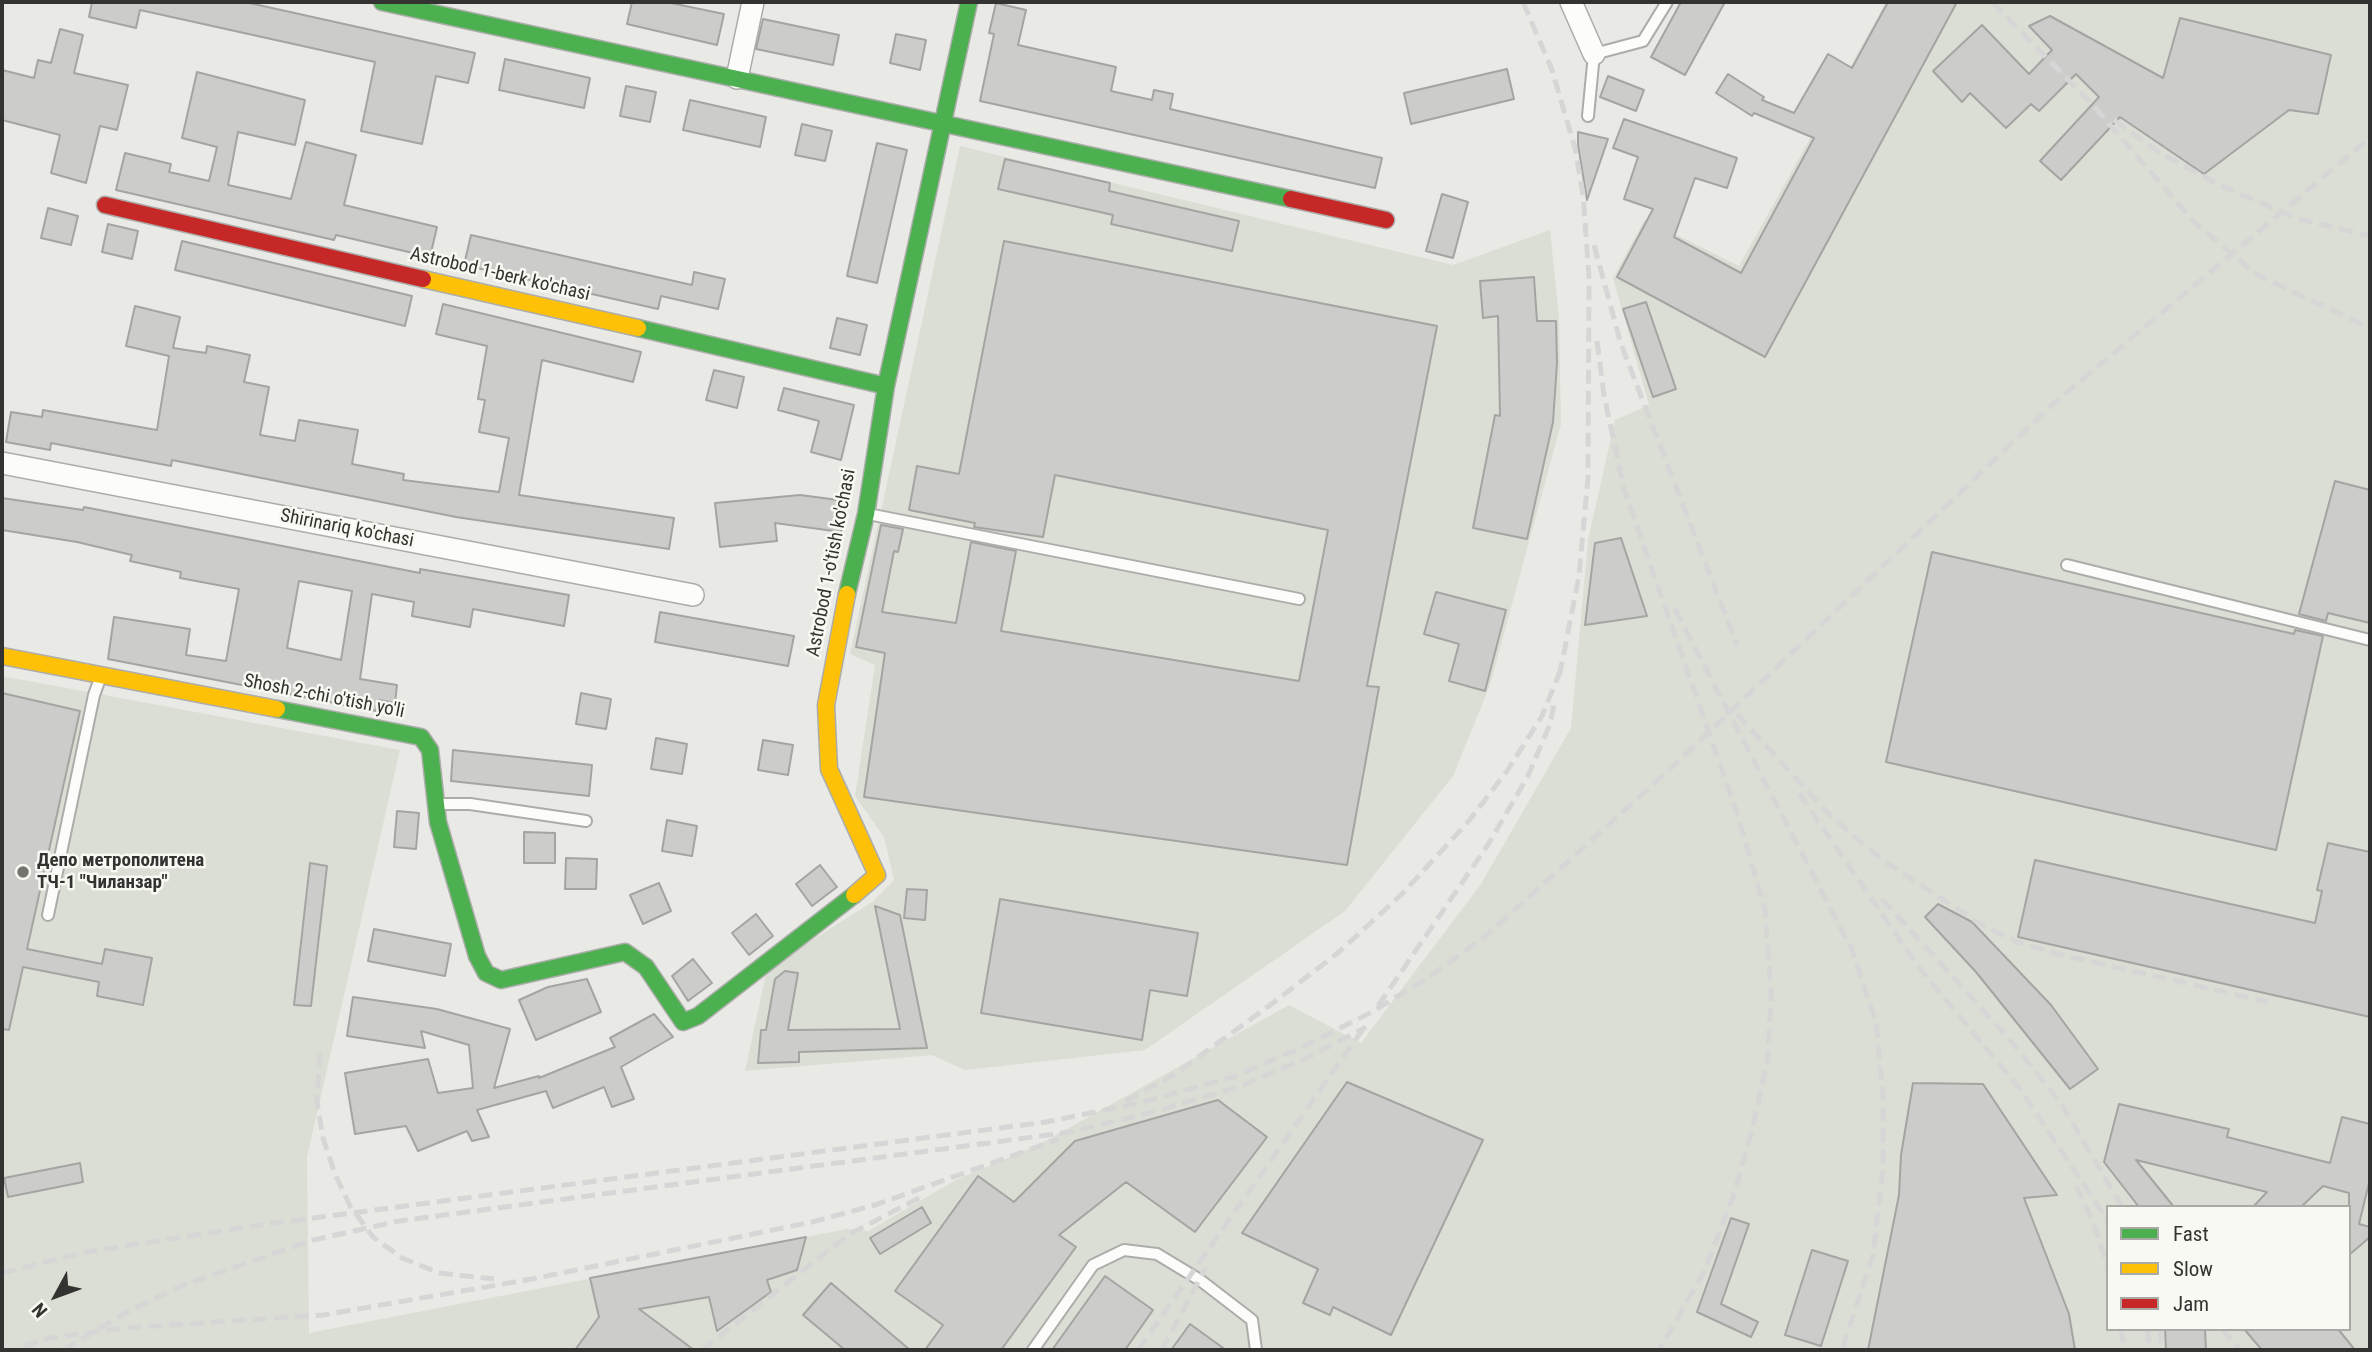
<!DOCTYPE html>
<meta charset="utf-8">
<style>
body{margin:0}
#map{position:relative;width:2372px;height:1352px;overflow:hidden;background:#e9eae6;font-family:"Roboto Condensed",sans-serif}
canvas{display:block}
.frame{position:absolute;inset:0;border:4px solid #333431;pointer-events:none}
.legend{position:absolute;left:2106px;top:1205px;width:245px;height:126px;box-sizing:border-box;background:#f7f9f2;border:2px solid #a9aaa5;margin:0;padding:9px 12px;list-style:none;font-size:21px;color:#333431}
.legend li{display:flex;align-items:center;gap:14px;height:35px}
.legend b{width:35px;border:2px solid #a9aaa5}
.north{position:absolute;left:21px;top:1261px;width:70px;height:70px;-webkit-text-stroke:5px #f7f9f2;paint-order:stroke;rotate:229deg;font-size:19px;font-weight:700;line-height:28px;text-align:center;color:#333431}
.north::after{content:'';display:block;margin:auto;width:24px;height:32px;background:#333431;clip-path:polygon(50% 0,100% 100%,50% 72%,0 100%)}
</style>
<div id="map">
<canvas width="2372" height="1352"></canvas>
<div class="frame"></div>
<ul class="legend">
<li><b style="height:9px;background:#4caf50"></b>Fast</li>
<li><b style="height:9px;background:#ffc107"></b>Slow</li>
<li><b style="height:9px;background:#c62828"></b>Jam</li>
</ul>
<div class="north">N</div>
</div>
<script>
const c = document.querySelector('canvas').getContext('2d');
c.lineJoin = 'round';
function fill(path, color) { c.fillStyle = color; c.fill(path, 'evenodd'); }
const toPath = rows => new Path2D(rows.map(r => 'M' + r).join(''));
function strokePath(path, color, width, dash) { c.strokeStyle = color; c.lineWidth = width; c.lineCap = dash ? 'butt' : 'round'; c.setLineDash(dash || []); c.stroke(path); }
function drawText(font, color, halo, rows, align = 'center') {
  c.font = font + ' "Roboto Condensed",sans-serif'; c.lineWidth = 5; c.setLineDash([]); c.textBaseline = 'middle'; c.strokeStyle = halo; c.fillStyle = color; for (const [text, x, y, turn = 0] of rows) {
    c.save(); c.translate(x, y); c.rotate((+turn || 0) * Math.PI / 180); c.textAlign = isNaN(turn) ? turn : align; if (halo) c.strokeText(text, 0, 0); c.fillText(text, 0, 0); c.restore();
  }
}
const built = toPath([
 [1886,2,2370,2,2370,1350,2,1350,2,676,400,750,307,1157,309,1333,847,1229,868,1231,956,1180,1040,1144,1289,1005,1361,1043,1481,884,1571,728,1588,540,1615,420,1649,405,1613,278,1645,219,1739,266],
 [2108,1207,2349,1207,2349,1329,2108,1329],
 [960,146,1453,265,1550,230,1559,317,1561,424,1490,685,1453,776,1345,911,1145,1050,965,1070,932,1055,745,1071,767,969,872,902,894,880,884,837,855,796,875,665,850,654]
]);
const building = toPath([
 [92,2,245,2,475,53,468,83,436,76,422,144,361,131,375,62,140,10,136,28,89,17,92,2],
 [632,2,666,2,724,14,717,45,627,24,632,2],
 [1681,2,1725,2,1685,75,1651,57,1681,2],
 [1888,2,1957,2,1765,357,1617,277,1653,209,1624,199,1638,157,1613,148,1624,119,1737,158,1727,188,1695,178,1674,237,1741,273,1814,138,1754,113,1752,116,1716,93,1728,74,1764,97,1762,100,1794,113,1828,54,1852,68,1888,2],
 [996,3,1026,10,1018,45,1116,67,1111,91,1152,100,1154,90,1173,94,1170,109,1382,158,1375,188,980,101,994,34,989,33,996,3],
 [2050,16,2163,78,2180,18,2331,55,2318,114,2289,110,2204,174,2120,117,2061,180,2040,161,2099,97,2076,74,2039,111,2031,104,2006,128,1970,93,1962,102,1933,71,1982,25,2029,74,2052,50,2029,26,2050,16],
 [763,19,839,35,833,65,756,49,763,19],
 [60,29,83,35,74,73,128,85,117,130,100,126,86,183,51,173,60,135,2,120,2,70,34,78,38,60,51,63,60,29],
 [896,34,926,40,920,70,890,63,896,34],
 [505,59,590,78,584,108,499,90,505,59],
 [1507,69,1514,99,1411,124,1404,93,1507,69],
 [197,72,305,100,295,145,238,132,228,185,291,199,306,142,356,155,344,205,437,227,430,257,336,235,334,240,116,190,125,153,171,164,169,172,209,181,217,147,182,138,197,72],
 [1608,76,1644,90,1636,111,1600,97,1608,76],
 [626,86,656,92,650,122,620,116,626,86],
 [690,100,766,117,760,147,683,130,690,100],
 [802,124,832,131,825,161,795,155,802,124],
 [1578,132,1608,139,1587,200,1578,145,1578,132],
 [877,143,907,150,877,283,847,276,877,143],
 [1005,159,1110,183,1109,191,1239,221,1232,251,1111,224,1113,215,998,189,1005,159],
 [1442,194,1468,202,1453,258,1426,251,1442,194],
 [48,208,78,216,71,245,41,238,48,208],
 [108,224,138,231,132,259,102,252,108,224],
 [471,235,692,285,694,272,725,279,718,309,661,296,658,309,464,265,471,235],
 [182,241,412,296,405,326,175,270,182,241],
 [1004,241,1437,326,1367,686,1379,687,1347,865,864,797,885,653,856,647,881,525,903,529,898,552,894,551,882,612,956,623,971,542,1016,551,1001,631,1299,681,1328,530,1055,475,1043,537,974,527,975,523,909,510,917,466,959,474,1004,241],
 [1534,277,1537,321,1556,321,1557,363,1553,422,1527,539,1473,528,1495,415,1500,416,1498,316,1483,318,1480,281,1534,277],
 [1646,302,1676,389,1653,397,1623,309,1646,302],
 [443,304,641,352,633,382,542,360,519,495,674,518,669,549,456,517,172,460,171,466,51,443,50,450,6,442,11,412,42,417,43,410,157,430,169,356,126,346,135,306,180,317,173,348,206,353,207,346,250,355,244,382,269,387,260,435,295,441,299,420,358,430,352,464,404,474,403,480,499,492,509,438,479,432,485,400,478,399,487,346,436,334,443,304],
 [837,318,867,325,860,355,830,348,837,318],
 [714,370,744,377,737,408,706,400,714,370],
 [784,388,854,405,841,460,811,452,819,421,778,410,784,388],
 [2335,481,2370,490,2370,623,2328,613,2326,621,2299,614,2335,481],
 [800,495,846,501,841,532,775,523,777,541,720,547,715,503,800,495],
 [2,498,83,510,84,507,420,573,420,569,569,595,564,626,473,609,470,627,412,616,414,602,372,594,360,679,397,685,395,703,379,700,376,711,108,659,114,617,190,629,186,655,226,661,239,589,180,578,181,572,130,561,132,555,77,542,2,530,2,498],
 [299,581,352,591,341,660,287,648,299,581],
 [1621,538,1647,616,1585,625,1595,543,1621,538],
 [1932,552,2294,634,2295,630,2323,636,2276,850,1886,762,1932,552],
 [1436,592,1506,610,1485,691,1449,681,1459,644,1424,634,1436,592],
 [660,612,794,636,788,666,655,642,660,612],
 [2,693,80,711,27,949,102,964,105,949,152,958,143,1005,97,996,99,982,23,967,9,1030,2,1029,2,693],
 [581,693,611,699,606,729,576,724,581,693],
 [656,738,687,744,682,774,651,769,656,738],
 [763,740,793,745,788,775,758,770,763,740],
 [453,750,592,765,589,796,451,781,453,750],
 [397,811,419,813,416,849,394,847,397,811],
 [667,820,697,826,692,856,662,851,667,820],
 [524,832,555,833,555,863,524,863,524,832],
 [2328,843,2370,852,2370,1017,2018,937,2035,860,2315,923,2322,891,2317,890,2328,843],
 [566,858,597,859,596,889,565,889,566,858],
 [310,863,327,866,311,1006,294,1005,310,863],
 [820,865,837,887,812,906,796,884,820,865],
 [659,883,671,911,643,924,630,895,659,883],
 [907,889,927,890,925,920,904,918,907,889],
 [1000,899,1198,933,1187,996,1150,990,1142,1040,981,1013,1000,899],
 [1938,904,1972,922,2051,1005,2098,1069,2070,1089,1976,972,1925,917,1938,904],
 [875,906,900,915,927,1048,799,1052,799,1062,758,1063,761,1030,766,1030,775,979,785,971,798,973,788,1030,900,1029,875,906],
 [756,914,773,936,749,955,732,933,756,914],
 [374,929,451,944,445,976,368,961,374,929],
 [693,959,712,983,688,1001,672,976,693,959],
 [587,979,601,1012,536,1040,519,1000,548,987,587,979],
 [353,997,437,1009,510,1029,494,1088,539,1076,539,1078,615,1047,610,1038,654,1014,673,1037,621,1067,634,1099,612,1107,604,1087,553,1108,546,1091,477,1110,489,1137,472,1141,467,1131,418,1151,406,1126,355,1134,345,1073,428,1059,438,1093,473,1088,469,1045,421,1031,425,1048,347,1036,353,997],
 [1347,1082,1483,1140,1391,1335,1333,1307,1330,1315,1303,1303,1318,1269,1242,1233,1347,1082],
 [1913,1083,1983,1084,2057,1195,2024,1198,2069,1314,2075,1350,1868,1350,1899,1195,1901,1155,1913,1083],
 [1218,1100,1267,1137,1195,1232,1126,1182,1059,1235,1076,1247,1001,1350,925,1350,943,1325,895,1291,978,1176,1014,1202,1075,1141,1218,1100],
 [2119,1104,2229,1129,2227,1137,2330,1163,2342,1117,2370,1124,2370,1179,2359,1224,2370,1227,2370,1237,2349,1255,2349,1193,2323,1186,2301,1207,2253,1207,2267,1192,2136,1160,2174,1207,2139,1207,2104,1162,2119,1104],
 [80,1163,83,1182,8,1197,4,1178,80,1163],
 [922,1207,931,1223,880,1254,870,1238,922,1207],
 [1731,1218,1749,1224,1721,1304,1758,1322,1751,1337,1697,1312,1731,1218],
 [806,1237,797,1270,767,1280,771,1292,717,1331,709,1297,639,1309,694,1350,575,1350,599,1317,590,1278,806,1237],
 [1812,1250,1848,1261,1821,1346,1785,1335,1812,1250],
 [1105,1276,1153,1310,1125,1350,1052,1350,1105,1276],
 [831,1283,910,1350,845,1350,803,1315,831,1283],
 [1190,1324,1226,1350,1171,1350,1190,1324],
 [2165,1329,2205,1329,2206,1350,2166,1350,2165,1329],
 [2244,1329,2338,1329,2355,1350,2262,1350,2244,1329]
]);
const lane = toPath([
 [1588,116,1594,54,1643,41,1667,2],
 [868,514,1299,599],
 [2067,565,2370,640],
 [438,804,470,804,586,821],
 [48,915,94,695,101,676],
 [1033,1350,1093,1265,1124,1250,1157,1254,1200,1280,1252,1320,1256,1350]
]);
const street = toPath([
 [1571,2,1594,54],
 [737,78,753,2],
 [2,463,693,595]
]);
const fast = toPath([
 [382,2,1291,199],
 [638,328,886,386],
 [847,594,866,514,886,386,969,2],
 [277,709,421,737,430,750,438,822,477,956,486,973,501,980,625,952,646,967,683,1022,698,1016,854,895]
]);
const slow = toPath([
 [423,279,638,328],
 [847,594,826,705,829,769,877,875,854,895],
 [2,656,277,709]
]);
const jam = toPath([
 [1291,199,1386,220],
 [105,205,423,279]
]);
const rail = toPath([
 [1523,2,1552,70,1575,148,1583,194,1589,277,1588,477,1579,576,1559,678],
 [1992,2,2092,104,2194,222,2257,275,2370,328],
 [2114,120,2157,151,2217,184,2299,219,2370,236],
 [1594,245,1621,344,1737,645],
 [1597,341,1604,395,1624,489,1739,819,1765,910,1771,993,1768,1057,1752,1131,1733,1197,1705,1270,1659,1350],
 [1675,609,1852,950,1876,1023,1883,1095,1883,1170,1873,1255,1842,1350],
 [1737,714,1825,810,1857,839,1887,863,1979,923,2017,942,2054,953,2268,1002],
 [1799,793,1917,965,2020,1089,2108,1221],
 [1882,899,2012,1042,2062,1105,2122,1207],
 [1378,1006,1489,843,1528,776,1550,724,1554,705],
 [320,1053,317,1101,323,1138,335,1174,350,1206,373,1237,402,1258,439,1273,494,1279],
 [1126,1101,1175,1074,1273,1003,1339,952,1402,894,1468,822,1507,771,1542,716,1561,669],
 [2076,1186,2093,1222,2108,1268],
 [2,1273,86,1252,260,1225,1046,1122,1140,1103,1236,1076,1300,1048,1370,1013,1429,977,1487,935,1670,769,2053,404,2370,138],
 [2121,1329,2125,1350],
 [2147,1329,2150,1350],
 [2160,1329,2162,1350],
 [2222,1329,2240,1350],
 [24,1346,51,1338,124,1328,323,1315,532,1279,812,1222,875,1205,1059,1139],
 [63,1350,127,1312,181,1286,313,1240,399,1221,1071,1132,1157,1111,1241,1086,1311,1056,1366,1027],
 [702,1350,848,1235,921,1197],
 [1138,1350,1363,1029],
 [1162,1350,1206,1267]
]);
const markers = [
 [23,872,7,"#737470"]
];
const streetNames = [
 ["Astrobod 1-berk ko'chasi",500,275,13],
 ["Shirinariq ko'chasi",347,529,11],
 ["Astrobod 1-o'tish ko'chasi",832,563,-79],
 ["Shosh 2-chi o'tish yo'li",324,697,11]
];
const poiNames = [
 ["Депо метрополитена",37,861],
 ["ТЧ-1 \"Чиланзар\"",37,883]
];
fill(built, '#dbded4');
fill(building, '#cccdca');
strokePath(building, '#a4a5a2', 2);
strokePath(lane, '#acadaa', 14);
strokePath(street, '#acadaa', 24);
strokePath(fast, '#acadaa', 19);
strokePath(slow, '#acadaa', 19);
strokePath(jam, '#acadaa', 19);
strokePath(lane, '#fcfcfb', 10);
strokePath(street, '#fcfcfb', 21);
strokePath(fast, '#4caf50', 16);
strokePath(slow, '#ffc107', 16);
strokePath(jam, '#c62828', 16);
strokePath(rail, '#d6d6d6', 5, [14, 7]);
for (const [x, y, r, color] of markers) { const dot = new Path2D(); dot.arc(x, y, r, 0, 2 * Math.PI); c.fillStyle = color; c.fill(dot); strokePath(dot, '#f7f9f2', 2.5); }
drawText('19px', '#333431', '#f7f9f2', streetNames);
drawText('bold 19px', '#333431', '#f7f9f2', poiNames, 'left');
</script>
